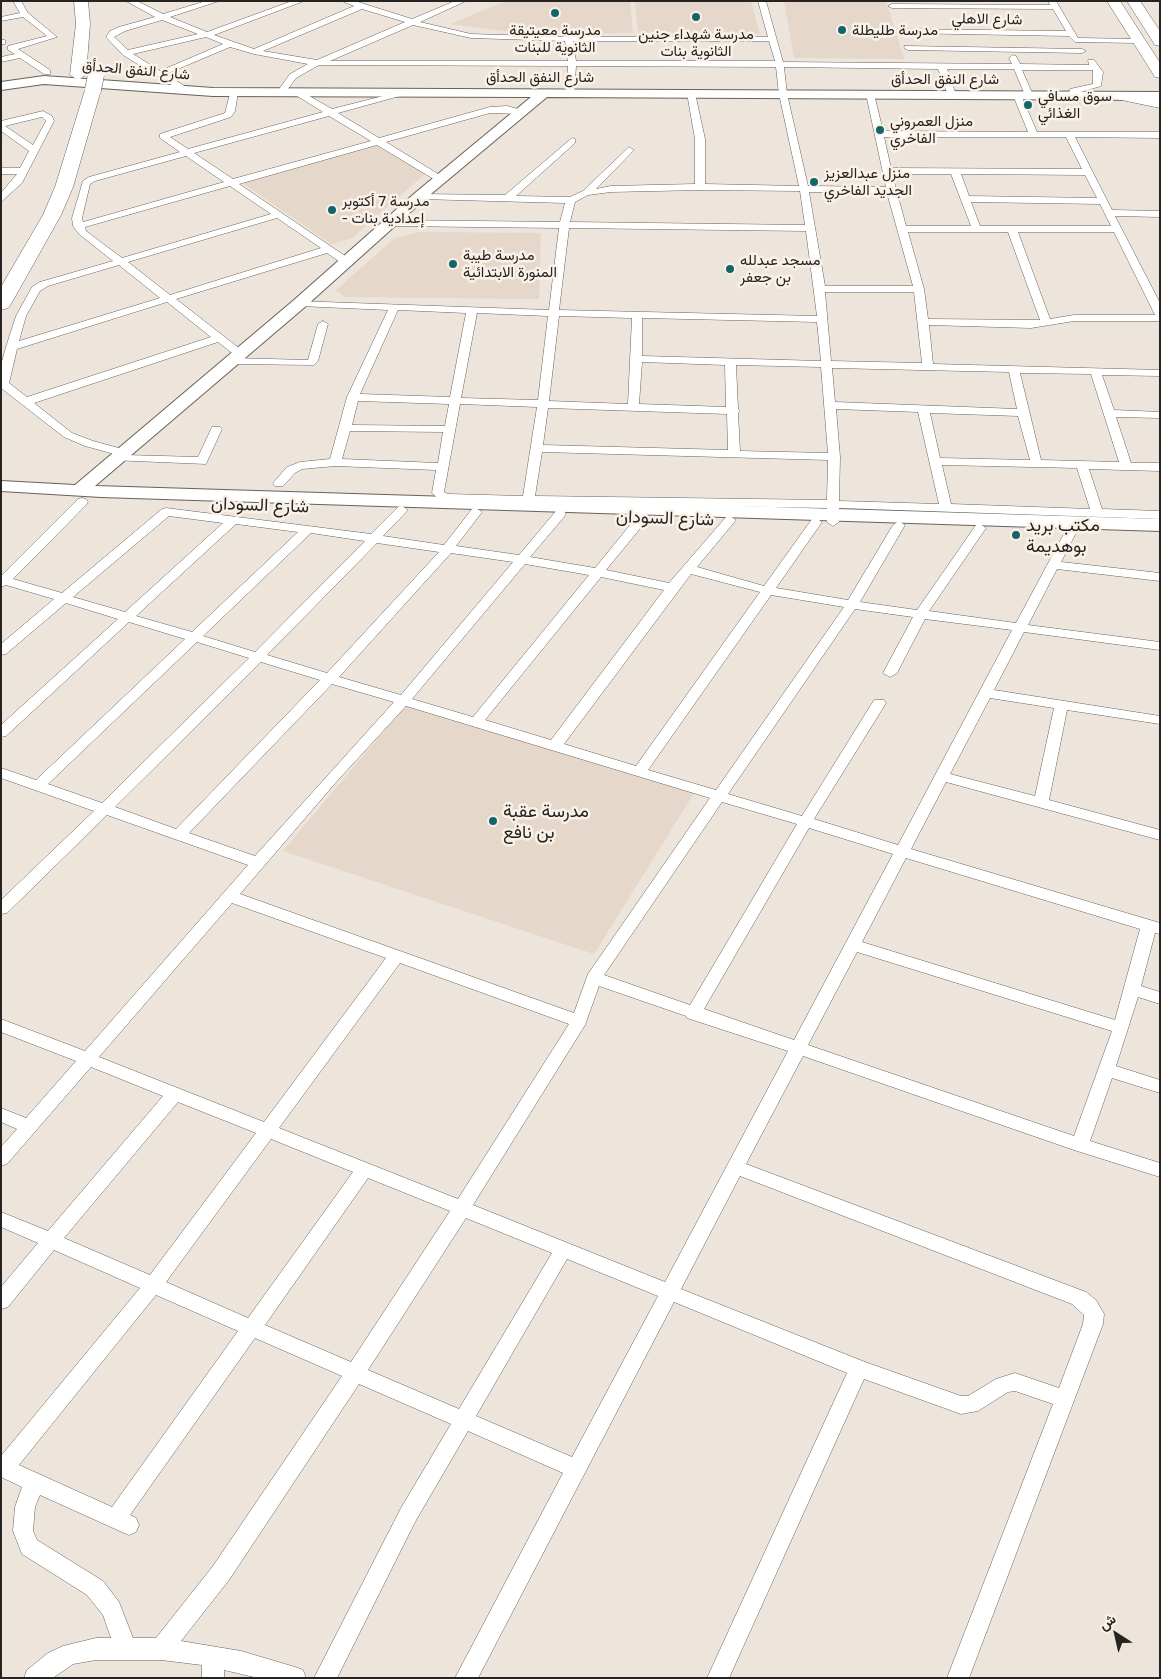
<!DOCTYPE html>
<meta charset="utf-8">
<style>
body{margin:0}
#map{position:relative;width:1161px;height:1679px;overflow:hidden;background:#ede4dc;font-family:"Golos Text",Vazirmatn,sans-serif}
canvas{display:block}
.frame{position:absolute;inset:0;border:2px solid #262320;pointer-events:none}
.north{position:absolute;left:1091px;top:1609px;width:50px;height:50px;-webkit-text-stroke:4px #faf2e9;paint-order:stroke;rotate:325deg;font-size:14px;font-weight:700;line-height:20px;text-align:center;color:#262320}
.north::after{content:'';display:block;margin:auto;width:18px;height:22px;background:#262320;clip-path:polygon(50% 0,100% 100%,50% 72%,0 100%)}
</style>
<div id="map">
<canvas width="1161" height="1679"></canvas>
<div class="frame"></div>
<div class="north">ش</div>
</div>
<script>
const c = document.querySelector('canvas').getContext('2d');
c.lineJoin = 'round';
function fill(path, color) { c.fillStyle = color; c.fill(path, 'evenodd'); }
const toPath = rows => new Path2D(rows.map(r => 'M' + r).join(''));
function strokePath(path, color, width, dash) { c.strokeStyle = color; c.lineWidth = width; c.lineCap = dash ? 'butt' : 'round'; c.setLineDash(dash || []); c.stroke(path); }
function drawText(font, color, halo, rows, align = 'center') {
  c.font = font + ' "Golos Text",Vazirmatn,sans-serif'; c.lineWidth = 5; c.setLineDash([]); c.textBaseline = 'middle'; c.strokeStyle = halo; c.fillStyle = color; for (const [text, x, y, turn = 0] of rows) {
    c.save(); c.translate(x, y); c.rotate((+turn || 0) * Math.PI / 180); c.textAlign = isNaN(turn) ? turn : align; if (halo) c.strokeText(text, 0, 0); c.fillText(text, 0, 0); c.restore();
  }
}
const built = toPath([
 [506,1,630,1,633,33,526,34,450,24],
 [635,1,751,1,760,34,638,33],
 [784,1,886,1,904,59,794,58],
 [373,144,426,173,352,238,331,244,241,182],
 [419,232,541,233,539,299,345,297,336,290,395,238],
 [406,705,696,790,594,954,283,851]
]);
const street = toPath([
 [13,1,21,1,28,13,57,37,18,49,50,70,50,74,44,74,20,58,1,62,1,57,15,54,8,50,8,46,47,36,23,17,1,21,1,17,20,13,13,1],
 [126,1,137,1,163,14,206,1,219,1,170,17,207,32,292,1,304,1,214,35,254,49,354,6,342,1,355,1,412,19,455,1,466,1,420,22,471,34,569,37,768,37,758,1,766,1,783,62,1012,64,1009,58,1013,55,1016,56,1020,64,1089,65,1088,60,1094,60,1103,72,1101,86,1077,93,1076,97,1073,98,1069,95,1070,89,1093,84,1093,70,1022,70,1033,95,1029,98,1025,95,1014,69,947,69,956,95,952,98,948,95,938,69,784,67,787,94,808,186,886,187,866,94,870,91,874,94,883,131,1028,132,1013,95,1017,92,1021,95,1037,132,1160,132,1160,138,1075,137,1112,210,1160,211,1160,217,1115,216,1160,303,1160,321,1074,321,1031,328,929,325,933,364,1160,370,1160,376,1102,375,1114,410,1160,412,1160,418,1116,417,1131,463,1160,463,1160,471,1089,469,1102,509,1160,511,1160,519,839,508,839,522,833,526,827,522,827,508,534,503,528,508,524,507,522,503,441,501,432,493,436,470,335,466,302,469,295,473,283,486,275,486,273,483,287,467,300,462,330,459,347,397,388,310,300,306,296,305,296,301,549,310,559,228,392,226,387,223,392,220,560,222,565,203,420,199,415,196,417,194,505,195,572,138,575,139,575,143,516,196,570,197,583,191,629,147,634,150,632,152,596,189,611,186,695,184,695,139,687,93,691,90,695,93,705,139,705,184,799,186,779,94,776,67,576,66,574,93,570,96,566,93,568,66,319,65,296,78,284,94,281,95,277,92,290,74,308,64,254,54,230,47,166,74,189,89,189,93,186,94,123,55,106,37,110,31,119,27,155,17,126,1],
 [362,9,405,22,317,60,263,51,362,9],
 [162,20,198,34,128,50,114,37,125,31,162,20],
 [413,25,471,38,565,41,568,61,330,61,413,25],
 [206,37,223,44,160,71,133,54,206,37],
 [573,41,769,41,775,61,576,61,573,41],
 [884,137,1066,137,1082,169,891,168,884,137],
 [892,174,951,174,971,226,906,226,892,174],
 [961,174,1085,175,1097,198,969,196,961,174],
 [700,190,800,191,805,225,570,222,575,202,588,195,611,192,700,190],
 [809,192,887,193,913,286,825,286,809,192],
 [971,202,1100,204,1111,226,980,226,971,202],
 [569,228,806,231,817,316,559,310,569,228],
 [908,232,1008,232,1040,320,928,319,924,289,908,232],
 [1018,232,1114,232,1155,315,1074,315,1050,319,1018,232],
 [825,292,914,292,922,363,831,361,825,292],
 [398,310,466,313,450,397,360,394,398,310],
 [477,313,548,316,538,400,461,398,477,313],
 [559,316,632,318,628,404,549,401,559,316],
 [642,318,817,322,821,361,642,356,642,318],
 [642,362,725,365,726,407,639,404,642,362],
 [736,365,821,367,828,453,740,451,738,413,740,411,738,409,736,365],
 [832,368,1009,372,1017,409,835,402,832,368],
 [1020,373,1091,374,1119,462,1041,460,1020,373],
 [358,401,449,404,445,426,352,425,358,401],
 [460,404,537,407,523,496,448,494,444,492,460,404],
 [548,408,727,414,728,450,543,445,548,408],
 [836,409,918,412,939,504,839,501,840,457,836,409],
 [930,413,1018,416,1030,460,940,458,930,413],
 [350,431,443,432,438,463,342,459,350,431],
 [542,452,828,460,827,500,535,496,542,452],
 [942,465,1077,468,1090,509,951,504,942,465],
 [1048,1,1056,1,1078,38,1138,39,1142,41,1138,43,1075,42,1069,36,901,33,897,31,898,29,1066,31,1053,9,892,8,888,6,892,4,1050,5,1048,1],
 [1,40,5,40,5,44,1,44,1,40],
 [905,46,1082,49,1086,51,1082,53,908,50,904,48,905,46],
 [297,89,332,109,407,90,407,94,338,113,379,138,490,107,507,106,525,111,521,114,490,113,386,142,443,177,443,181,437,181,377,145,239,184,351,260,351,264,343,264,327,253,176,299,244,352,244,356,236,356,218,342,34,403,72,433,93,441,126,450,128,452,125,455,198,457,212,427,220,427,222,429,206,464,111,460,111,456,118,455,85,446,64,437,1,388,1,365,6,347,16,316,32,287,40,282,113,261,79,234,73,226,72,218,83,181,89,177,180,152,160,138,160,134,225,113,231,90,238,92,235,111,231,117,170,137,188,149,323,112,294,94,294,90,297,89],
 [329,116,371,141,233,179,194,153,329,116],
 [186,156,224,182,83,222,82,218,90,184,95,181,186,156],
 [230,186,271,214,122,258,86,231,85,227,230,186],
 [277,218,321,248,170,295,128,262,277,218],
 [119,265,160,298,19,341,26,316,40,291,48,286,119,265],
 [167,302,211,337,27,397,9,383,17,349,167,302],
 [43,111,52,116,54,121,22,183,1,202,1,193,17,174,1,174,1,168,20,168,29,151,1,131,1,121,43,111],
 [42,117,46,121,33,145,5,126,42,117],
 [323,321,328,324,318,361,314,365,231,364,226,361,231,358,308,360,318,324,323,321],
 [82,498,86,499,88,502,86,505,13,579,62,593,162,509,166,508,371,534,398,507,402,506,408,510,383,536,444,545,472,509,476,508,482,512,456,546,519,555,556,511,564,511,566,514,564,517,530,557,595,568,639,514,647,514,649,517,647,520,606,570,669,583,726,517,730,516,736,520,697,567,764,586,812,519,816,518,822,522,776,588,848,600,893,525,899,521,905,525,860,602,917,610,976,525,980,524,986,528,929,611,1016,623,1067,528,1075,528,1077,531,1061,562,1160,573,1160,581,1057,569,1028,625,1160,642,1160,650,1024,632,994,690,1160,716,1160,724,1067,710,1049,800,1160,830,1160,840,946,782,911,849,1160,923,1160,934,1155,933,1141,986,1160,992,1160,1004,1138,997,1116,1066,1160,1080,1160,1093,1112,1078,1090,1141,1160,1163,1160,1177,1074,1150,803,1056,746,1164,1086,1292,1096,1300,1104,1314,1103,1324,969,1678,947,1678,1053,1404,1015,1391,1008,1392,978,1411,961,1414,864,1379,729,1678,707,1678,847,1373,674,1302,478,1678,455,1678,563,1473,468,1431,415,1522,337,1678,314,1678,401,1508,451,1424,359,1384,229,1580,181,1641,241,1651,295,1667,303,1670,306,1678,258,1678,224,1670,224,1678,202,1678,202,1665,161,1660,96,1660,73,1664,53,1678,24,1678,27,1670,48,1653,63,1646,96,1638,111,1638,103,1615,87,1595,22,1554,13,1531,15,1507,22,1487,1,1477,1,1456,140,1288,54,1250,8,1307,1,1309,1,1287,38,1243,1,1227,1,1212,48,1231,163,1096,91,1067,7,1164,1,1166,1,1147,17,1129,1,1122,1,1108,26,1118,76,1061,1,1032,1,1019,85,1051,248,865,107,815,7,913,1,914,1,900,94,811,1,778,1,768,36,780,185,639,129,622,6,736,1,737,1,725,118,619,66,603,6,654,1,655,1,644,54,599,6,585,1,587,1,576,78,499,82,498],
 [169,516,223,523,125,612,73,597,169,516],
 [236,524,298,532,192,632,136,616,236,524],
 [311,533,365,541,255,652,203,636,311,533],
 [377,543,439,552,327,673,267,655,377,543],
 [451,553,513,562,401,695,339,677,451,553],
 [525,564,589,575,473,717,412,699,525,564],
 [691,574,760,592,636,766,564,744,691,574],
 [601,577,664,590,551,740,485,720,601,577],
 [771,595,844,607,716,790,648,770,771,595],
 [855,609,913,617,883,673,890,677,897,673,925,619,1012,630,898,845,814,819,886,703,884,700,874,700,802,816,728,794,855,609],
 [197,642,249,658,102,803,48,784,197,642],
 [261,662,320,680,176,829,115,807,261,662],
 [332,684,394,702,255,856,189,833,332,684],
 [990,698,1054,708,1035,796,950,774,990,698],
 [406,706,710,798,588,974,574,1013,240,894,337,781,406,706],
 [722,802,797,824,690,1005,604,975,722,802],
 [809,828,893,854,794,1040,704,1009,809,828],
 [906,858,1140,929,1115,1020,862,942,906,858],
 [232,903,386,958,264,1122,99,1057,232,903],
 [857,952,1112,1031,1074,1136,808,1045,857,952],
 [400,963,569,1024,458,1199,279,1128,400,963],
 [599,986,686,1016,687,1018,788,1051,665,1282,473,1205,585,1025,599,986],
 [178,1102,256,1133,150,1275,64,1238,178,1102],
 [271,1139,353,1172,248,1318,166,1282,271,1139],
 [740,1176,1072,1304,1084,1315,1083,1324,1059,1388,1015,1373,996,1379,968,1396,961,1396,865,1362,681,1289,740,1176],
 [368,1178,450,1211,351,1362,265,1325,368,1178],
 [466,1218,552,1253,459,1409,368,1370,466,1218],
 [567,1259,658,1296,572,1457,476,1416,567,1259],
 [156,1295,238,1331,112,1507,19,1465,156,1295],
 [255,1338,342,1376,213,1566,156,1638,133,1638,119,1602,103,1581,37,1540,33,1531,35,1507,40,1495,122,1532,129,1535,136,1532,139,1525,136,1518,130,1515,255,1338]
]);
const secondary = toPath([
 [44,76,213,88,1160,92,1160,100,547,97,425,199,306,306,95,486,1160,519,1160,531,101,497,1,491,1,481,75,485,294,300,415,193,531,97,213,96,44,84,1,90,1,82,44,76]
]);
const primary = toPath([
 [1107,1,1120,1,1160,63,1160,78,1155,77,1107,1],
 [1127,1,1140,1,1160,31,1160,46,1155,45,1127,1],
 [1122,92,1160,100,1160,108,1117,99,1115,96,1117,93,1122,92]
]);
const highway = toPath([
 [74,1,88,1,90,24,86,75,78,80,70,75,76,24,74,1],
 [93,85,101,90,73,187,61,215,11,304,8,308,1,310,1,287,43,215,55,187,85,90,93,85]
]);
const highwayBridge = toPath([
 [93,90,96,75]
]);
const markers = [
 [555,13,5,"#156468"],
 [696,17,5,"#156468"],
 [842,30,5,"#156468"],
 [1028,105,5,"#156468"],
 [880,130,5,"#156468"],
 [814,182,5,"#156468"],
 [332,210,5,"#156468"],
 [453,264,5,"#156468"],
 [730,269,5,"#156468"],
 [1016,535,5,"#156468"],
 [493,821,5,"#156468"]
];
const farStreetnames = [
 ["شارع الاهلي",987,19,1],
 ["شارع النفق الحدأق",136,70,5],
 ["شارع النفق الحدأق",540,77],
 ["شارع النفق الحدأق",945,79]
];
const farPoinames = [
 ["مدرسة معيتيقة",555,30,"center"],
 ["الثانوية للبنات",555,47,"center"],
 ["مدرسة طليطلة",852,30],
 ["مدرسة شهداء جنين",696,34,"center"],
 ["الثانوية بنات",696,51,"center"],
 ["سوق مسافي",1038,96],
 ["الغذائي",1038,113],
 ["منزل العمروني",890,121],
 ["الفاخري",890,138],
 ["منزل عبدالعزيز",824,173],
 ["الجديد الفاخري",824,190],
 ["مدرسة 7 أكتوبر",342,201],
 ["- إعدادية بنات",342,218],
 ["مدرسة طيبة",463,255],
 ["المنورة الابتدائية",463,272],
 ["مسجد عبدلله",740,260],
 ["بن جعفر",740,277]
];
const streetNames = [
 ["شارع السودان",260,505,2],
 ["شارع السودان",665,518,2]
];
const poiNames = [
 ["مكتب بريد",1026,525],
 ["بوهديمة",1026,546],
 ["مدرسة عقبة",503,811],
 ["بن نافع",503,832]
];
fill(built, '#e5d7c9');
strokePath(street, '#69625b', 1);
strokePath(secondary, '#69625b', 2);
strokePath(primary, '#69625b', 1);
strokePath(highway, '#69625b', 1);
fill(street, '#fff');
fill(secondary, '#fff');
fill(primary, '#fff');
fill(highway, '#fff');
strokePath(highwayBridge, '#69625b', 17, []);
strokePath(highwayBridge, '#fff', 16);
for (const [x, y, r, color] of markers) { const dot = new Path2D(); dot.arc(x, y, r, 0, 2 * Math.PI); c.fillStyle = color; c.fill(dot); strokePath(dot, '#faf2e9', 2); }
drawText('15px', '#262320', '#faf2e9', farStreetnames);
drawText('15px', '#262320', '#faf2e9', farPoinames, 'left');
drawText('18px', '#262320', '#faf2e9', streetNames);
drawText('18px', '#262320', '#faf2e9', poiNames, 'left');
</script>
